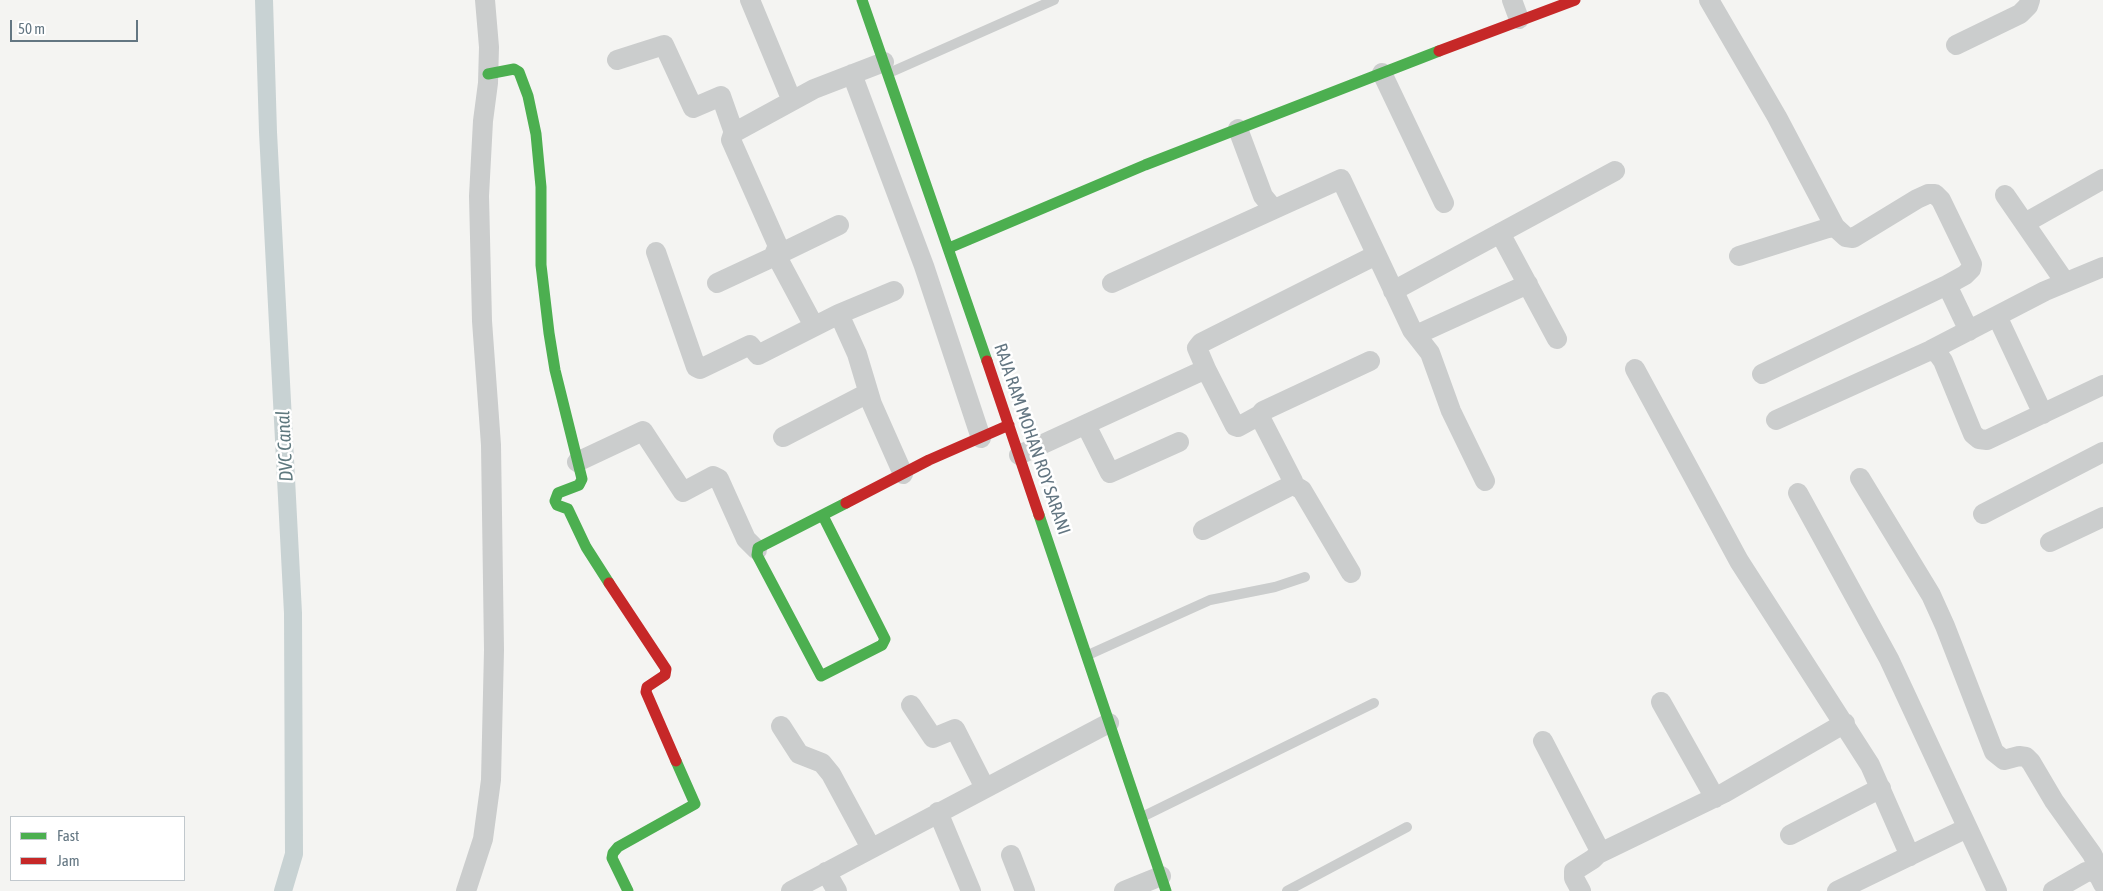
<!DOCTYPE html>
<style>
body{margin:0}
#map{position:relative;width:2103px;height:891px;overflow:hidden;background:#f4f4f2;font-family:"Asap Condensed",sans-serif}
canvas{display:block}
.legend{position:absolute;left:10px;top:816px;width:175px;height:65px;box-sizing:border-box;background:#fff;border:1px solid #c1c8cd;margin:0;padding:6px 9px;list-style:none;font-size:15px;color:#637682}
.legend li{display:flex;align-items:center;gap:10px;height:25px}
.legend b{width:25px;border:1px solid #c1c8cd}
.scale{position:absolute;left:10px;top:20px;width:128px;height:22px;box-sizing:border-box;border:2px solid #637682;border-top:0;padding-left:6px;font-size:15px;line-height:18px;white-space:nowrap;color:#637682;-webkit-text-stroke:4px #fff;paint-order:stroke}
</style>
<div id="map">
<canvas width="2103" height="891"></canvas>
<ul class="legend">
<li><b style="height:6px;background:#4caf50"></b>Fast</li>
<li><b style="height:6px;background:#c62828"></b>Jam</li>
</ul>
<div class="scale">50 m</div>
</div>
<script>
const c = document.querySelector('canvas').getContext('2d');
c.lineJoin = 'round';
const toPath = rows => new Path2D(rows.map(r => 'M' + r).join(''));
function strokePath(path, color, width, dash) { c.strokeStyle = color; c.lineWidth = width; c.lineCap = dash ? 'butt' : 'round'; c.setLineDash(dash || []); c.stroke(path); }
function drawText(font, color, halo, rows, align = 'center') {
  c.font = font + ' "Asap Condensed",sans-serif'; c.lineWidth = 5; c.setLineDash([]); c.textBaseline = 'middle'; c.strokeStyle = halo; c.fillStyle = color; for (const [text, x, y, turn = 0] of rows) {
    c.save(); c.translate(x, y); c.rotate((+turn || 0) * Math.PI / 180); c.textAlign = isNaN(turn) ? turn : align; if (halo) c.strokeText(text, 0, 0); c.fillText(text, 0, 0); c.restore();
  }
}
const canal = toPath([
 [264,0,268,132,293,613,294,854,283,891]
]);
const lane = toPath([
 [889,73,1054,0],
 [1088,655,1210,600,1275,587,1305,577],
 [1142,817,1374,703],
 [1287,891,1407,827]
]);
const street = toPath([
 [750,0,792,101],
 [1512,0,1519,19],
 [1709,0,1777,117,1835,227],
 [1956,45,2020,14,2028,6,2030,0],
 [617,60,664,45,693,108,721,96,733,130,737,131,814,89,884,62],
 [1382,73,1444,203],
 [852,74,924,266,981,438],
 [1238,129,1263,196,1272,207,1279,207,1341,179,1412,330,1430,353,1451,411,1485,481],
 [2005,195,2065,282],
 [2025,223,2103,179],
 [1500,233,1557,339],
 [656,252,696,367,700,369,750,345,758,355,839,314,857,354,872,404,903,474],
 [776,255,814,326],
 [1739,256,1828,228,1835,227,1846,237,1853,238,1917,199,1928,194,1935,194,1941,200,1972,264,1971,269,1965,275,1947,285,1762,374],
 [773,257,839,225],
 [717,283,773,257,778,246,731,140,734,131],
 [1112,283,1279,207],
 [1947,285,1969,331],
 [1393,291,1615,171],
 [839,314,894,291],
 [1997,316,2043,414],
 [1416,335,1528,284],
 [1931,350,2045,291,2103,267],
 [1635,369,1739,561,1870,765,1910,856],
 [1259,416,1263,411,1370,361],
 [1776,420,1931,350,1938,354,1943,361,1973,434,1979,439,1987,440,2103,385],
 [1086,425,1110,473,1179,442],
 [783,437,868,393],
 [1019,455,1206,369,1197,348,1201,343,1376,255],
 [577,462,643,431,683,492,713,476,719,479,746,539,757,550],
 [1860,478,1931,595,1945,626,1994,752,2004,760,2019,756,2026,757,2031,762,2054,801,2092,854,2095,860,2093,871],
 [1292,484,1302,490,1351,573],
 [1798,493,1889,659,1997,891],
 [1983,514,2103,452],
 [1203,530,1290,486,1293,481,1260,417,1258,416,1238,427,1235,426,1206,369],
 [2050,542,2103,517],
 [1661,702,1715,798],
 [911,705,933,738,955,729,985,788],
 [781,726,799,754,822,763,831,774,871,848],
 [1543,741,1599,849,1598,854,1593,859,1574,871,1574,878,1581,891],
 [938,812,971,891],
 [1790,835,1881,788],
 [1598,854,1724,793,1845,723],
 [1011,855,1025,891],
 [826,872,837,891],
 [466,891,483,839,491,780,494,650,491,445,482,321,479,196,483,121,488,83,489,47,485,0],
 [791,891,1109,723],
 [1124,891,1161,876],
 [1837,891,1967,828],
 [2053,891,2086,872,2093,871,2099,876,2103,884]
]);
const fast = toPath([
 [862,0,987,361],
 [488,74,514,69,519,72,528,96,536,134,541,187,541,265,549,333,555,370,582,479,579,485,558,493,555,501,557,505,568,509,586,547,609,583],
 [949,248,1145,165,1439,51],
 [1039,515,1166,891],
 [823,516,885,639,882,645,821,676,757,555,758,548,846,503],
 [628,891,612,858,613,853,618,847,695,804,676,761]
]);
const jam = toPath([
 [1439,51,1575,0],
 [987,361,1039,515],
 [846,503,929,460,1009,425],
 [609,583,666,669,665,675,647,687,646,692,676,761]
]);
const streetNames = [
 ["RAJA RAM MOHAN ROY SARANI",1032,439,71]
];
const waterNames = [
 ["DVC Canal",285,446,-93]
];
strokePath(canal, '#c8d2d3', 18);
strokePath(lane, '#cbcdcd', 10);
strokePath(street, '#cbcdcd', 20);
strokePath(fast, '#4caf50', 11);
strokePath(jam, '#c62828', 11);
drawText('18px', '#637682', '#fff', streetNames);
drawText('italic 19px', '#5f797f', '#fff', waterNames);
</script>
